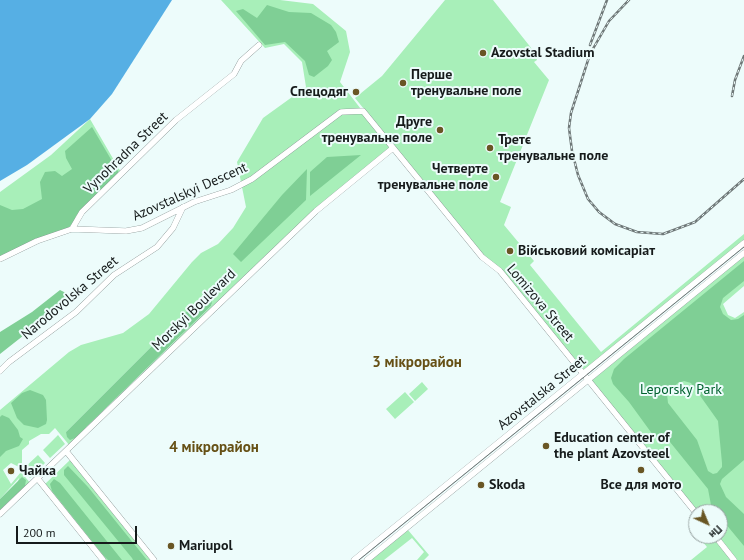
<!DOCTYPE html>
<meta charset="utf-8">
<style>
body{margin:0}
#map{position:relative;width:744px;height:560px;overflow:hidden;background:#edfcfb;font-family:"PT Sans",sans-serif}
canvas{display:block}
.north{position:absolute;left:688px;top:504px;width:40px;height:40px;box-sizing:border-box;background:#edfcfb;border:1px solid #97a2a1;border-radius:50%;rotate:136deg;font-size:11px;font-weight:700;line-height:16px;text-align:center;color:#161b1b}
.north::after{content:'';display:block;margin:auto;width:14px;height:18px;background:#695624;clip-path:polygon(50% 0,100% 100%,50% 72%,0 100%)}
.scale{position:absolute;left:16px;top:526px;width:121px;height:18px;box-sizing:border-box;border:2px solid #161b1b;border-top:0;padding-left:5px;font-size:12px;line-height:14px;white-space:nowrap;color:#161b1b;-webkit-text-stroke:3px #edfcfb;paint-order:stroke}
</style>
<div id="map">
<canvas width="744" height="560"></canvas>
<div class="north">Пн</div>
<div class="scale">200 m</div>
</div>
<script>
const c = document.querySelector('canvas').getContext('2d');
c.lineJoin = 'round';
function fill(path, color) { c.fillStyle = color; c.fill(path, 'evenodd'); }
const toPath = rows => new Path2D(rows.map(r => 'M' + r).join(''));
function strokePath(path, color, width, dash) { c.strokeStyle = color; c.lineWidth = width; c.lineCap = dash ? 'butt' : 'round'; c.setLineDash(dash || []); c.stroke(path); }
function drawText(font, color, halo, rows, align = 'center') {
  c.font = font + ' "PT Sans",sans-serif'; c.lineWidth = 4; c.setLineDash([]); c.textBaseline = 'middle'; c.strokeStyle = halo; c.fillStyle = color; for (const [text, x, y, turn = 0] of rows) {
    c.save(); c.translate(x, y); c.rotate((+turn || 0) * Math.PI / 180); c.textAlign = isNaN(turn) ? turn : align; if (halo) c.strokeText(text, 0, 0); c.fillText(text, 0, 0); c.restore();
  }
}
const green = toPath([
 [221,0,280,0,313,4,346,31,350,52,340,82,391,148,314,210,70,446,55,428,49,434,41,434,29,441,29,444,22,450,22,463,19,467,11,463,3,470,11,484,21,472,31,484,13,502,19,478,0,499,0,410,69,352,81,345,123,333,149,314,192,262,201,253,218,244,233,228,246,207,237,162,263,118,306,87,302,62,284,44,265,48],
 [202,298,212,303,211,306,87,427,66,432,186,312],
 [445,0,493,0,536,54,537,60,534,62,549,80,500,202,511,207,504,225,534,261,530,265,601,352,744,234,744,240,583,372,483,255,355,98,382,76],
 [90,119,122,174,82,212,72,229,0,259,0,192,51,155],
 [744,256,744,286,723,304,728,315,735,318,744,312,744,560,736,560,717,536,720,536,720,512,697,512,591,381],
 [422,382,428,389,415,401,409,394],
 [405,392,414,402,395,419,386,409],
 [58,435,65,444,50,458,43,450],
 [38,455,45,463,30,478,23,469],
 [70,460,151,560,106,560,45,484],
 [408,530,429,555,424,560,417,560,424,552,412,538,384,560,371,560],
 [698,536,713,536,732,560,691,560,707,547]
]);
const forest = toPath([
 [267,5,289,12,311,13,331,25,336,32,339,42,327,51,332,60,328,66,314,77,309,75,305,61,285,42,265,45,236,11,243,9,257,18],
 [92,127,119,173,76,216,74,222,67,229,0,260,0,205,12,210,23,209,42,199,40,182,45,172,55,171,62,176,72,169,66,158,65,151],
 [361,155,310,196,310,172,327,157],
 [307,169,306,200,241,262,233,254,282,195],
 [744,261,744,281,723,298,720,307,723,314,731,320,738,319,744,315,744,460,722,479,720,484,726,497,744,514,744,546,720,517,720,512,716,512,711,505,708,489,670,442,666,439,659,438,653,435,629,402,613,384,611,378,614,369,624,359],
 [684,381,691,383,718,421,722,463,722,467,717,473,713,474,708,471,697,440,668,403,667,394,669,391,678,383],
 [60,290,66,293,69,303,42,326,33,328,0,354,0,332,32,312],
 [202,298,210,299,212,303,211,306,75,438,70,440,67,437,66,432,186,312],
 [30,390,43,395,46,400,47,420,46,424,38,428,24,425,17,418,11,403,22,393],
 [2,415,9,418,18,430,20,437,23,439,19,446,6,451,0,457,0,417],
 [68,466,88,487,147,560,133,560,132,558,64,475,64,470],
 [22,477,26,480,25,486,0,510,0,499],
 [54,479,60,483,122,560,108,560,104,556,52,491,50,484]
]);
const water = toPath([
 [0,0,172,0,112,94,90,119,27,165,0,181]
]);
const minor = toPath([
 [72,229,82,212,176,120,234,74,241,61,259,45],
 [0,259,37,241,72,229,126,231,142,228,194,202,231,190,252,179,341,112,363,111,482,257,500,271,696,513],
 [0,371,9,362,76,312,114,275,157,247,173,228,183,207],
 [66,451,154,560],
 [38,479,103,560],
 [0,514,316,211,393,148],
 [715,536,734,560],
 [354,560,744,243],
 [367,560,744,253]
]);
const tram = toPath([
 [359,560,744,247]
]);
const rail = toPath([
 [629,0,609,21,590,54,571,113,569,128,572,151,578,175,588,199,599,212,615,224,637,232,663,234,695,222,744,179],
 [590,45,607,0],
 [732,96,735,80,744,56]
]);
const markers = [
 [483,53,4,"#695624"],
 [403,83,4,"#695624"],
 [356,92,4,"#695624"],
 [440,130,4,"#695624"],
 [490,148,4,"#695624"],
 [496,177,4,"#695624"],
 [510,251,4,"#695624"],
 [546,446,4,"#695624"],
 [641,470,4,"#695624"],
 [11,471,4,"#695624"],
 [481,485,4,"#695624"],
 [171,546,4,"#695624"]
];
const poiNames = [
 ["Azovstal Stadium",491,53],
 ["Перше",411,75],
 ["тренувальне поле",411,91],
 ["Спецодяг",348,92,"right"],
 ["Друге",432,122,"right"],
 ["тренувальне поле",432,138,"right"],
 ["Третє",498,140],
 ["тренувальне поле",498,156],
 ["Четверте",488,169,"right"],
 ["тренувальне поле",488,185,"right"],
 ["Військовий комісаріат",518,251],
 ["Education center of",554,438],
 ["the plant Azovsteel",554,454],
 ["Чайка",19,471],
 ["Skoda",489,485],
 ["Все для мото",641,485,"center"],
 ["Mariupol",179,546]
];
const streetNames = [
 ["Vynohradna Street",126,153,-44],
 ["Azovstalskyi Descent",190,192,-24],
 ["Narodovolska Street",70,298,-40],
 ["Lomizova Street",540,303,50],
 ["Morskyi Boulevard",194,310,-44],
 ["Azovstalska Street",542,393,-39]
];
const parkNames = [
 ["Leporsky Park",681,390]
];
const neighbourhoodNames = [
 ["3 мікрорайон",417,363],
 ["4 мікрорайон",214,448]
];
fill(green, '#a8efb9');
fill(forest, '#7fcf95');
fill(water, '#56afe4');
strokePath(minor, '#788584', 6);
strokePath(minor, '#fff', 5.5);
strokePath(tram, '#6e7777', 1);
strokePath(rail, '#6e7777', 2.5);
strokePath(rail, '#edfcfb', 1, [3]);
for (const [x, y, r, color] of markers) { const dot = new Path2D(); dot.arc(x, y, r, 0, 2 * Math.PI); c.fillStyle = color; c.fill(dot); strokePath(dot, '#edfcfb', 1.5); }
drawText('bold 14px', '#161b1b', '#edfcfb', poiNames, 'left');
drawText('14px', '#161b1b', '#edfcfb', streetNames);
drawText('14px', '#00622e', '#edfcfb', parkNames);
drawText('bold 15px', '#665015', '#edfcfb', neighbourhoodNames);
</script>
